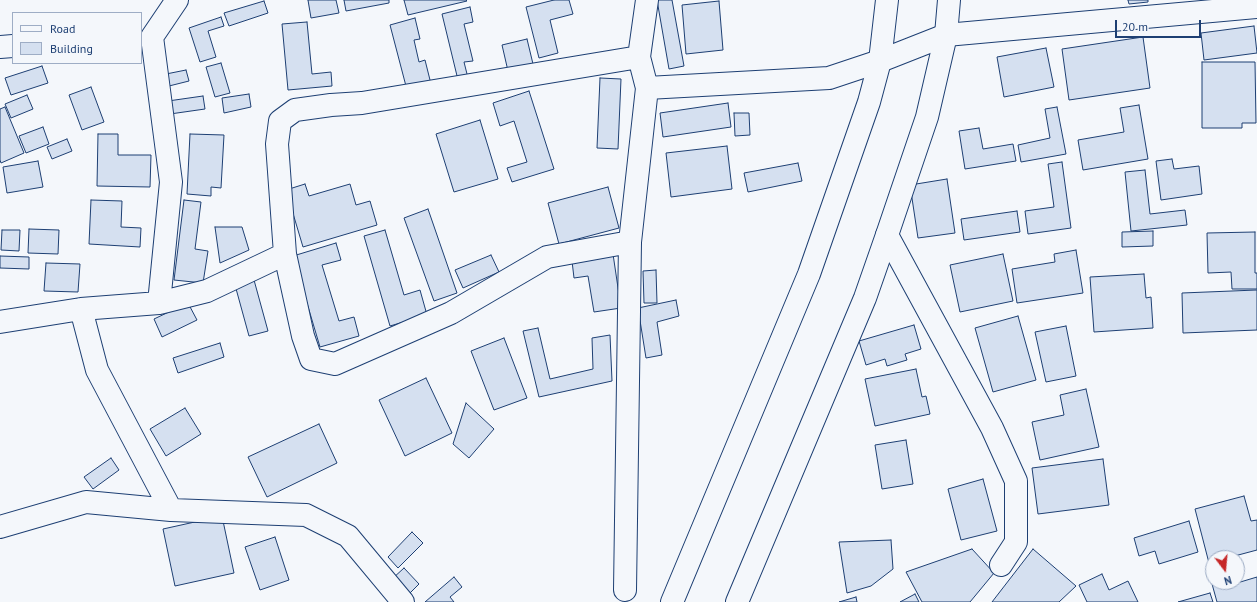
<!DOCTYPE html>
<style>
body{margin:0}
#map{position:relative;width:1257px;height:602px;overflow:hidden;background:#f4f7fb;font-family:"PT Sans",sans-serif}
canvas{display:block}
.legend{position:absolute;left:12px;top:12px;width:130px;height:52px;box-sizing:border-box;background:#f4f7fb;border:1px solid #9eadc5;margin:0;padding:5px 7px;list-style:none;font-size:12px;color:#1d3f73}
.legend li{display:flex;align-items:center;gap:8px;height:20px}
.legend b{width:20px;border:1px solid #9eadc5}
.north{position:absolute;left:1205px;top:550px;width:40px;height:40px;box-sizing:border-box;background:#f4f7fb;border:1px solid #9eadc5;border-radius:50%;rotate:164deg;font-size:11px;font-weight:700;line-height:16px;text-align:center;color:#1d3f73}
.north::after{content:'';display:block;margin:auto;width:14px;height:18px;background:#c62828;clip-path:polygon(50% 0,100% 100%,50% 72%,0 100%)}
.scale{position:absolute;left:1115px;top:20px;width:86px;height:18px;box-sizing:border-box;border:2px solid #1d3f73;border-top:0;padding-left:5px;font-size:12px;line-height:14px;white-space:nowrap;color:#1d3f73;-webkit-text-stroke:3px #f4f7fb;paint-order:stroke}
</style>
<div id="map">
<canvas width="1257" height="602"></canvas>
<ul class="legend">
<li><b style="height:5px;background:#f4f7fb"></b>Road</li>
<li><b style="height:11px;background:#d5e0f0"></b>Building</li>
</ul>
<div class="north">N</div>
<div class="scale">20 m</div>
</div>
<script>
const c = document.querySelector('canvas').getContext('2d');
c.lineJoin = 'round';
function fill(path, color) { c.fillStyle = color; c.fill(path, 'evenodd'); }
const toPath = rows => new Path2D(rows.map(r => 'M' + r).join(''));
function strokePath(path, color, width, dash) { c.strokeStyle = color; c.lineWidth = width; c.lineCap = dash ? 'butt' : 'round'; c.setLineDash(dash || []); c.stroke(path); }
const building = toPath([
 [308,0,336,0,339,13,311,18,308,0],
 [344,0,389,0,389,3,346,11,344,0],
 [404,0,466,0,467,1,408,15,404,0],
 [554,0,569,0,573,14,550,20,558,53,539,58,526,7,554,0],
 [657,0,672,0,684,66,669,69,657,0],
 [1128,0,1148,0,1148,2,1129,4,1128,0],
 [264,1,268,13,229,26,224,13,264,1],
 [719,1,723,50,686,54,682,5,719,1],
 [470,7,473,22,464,24,473,61,464,62,468,78,458,80,442,14,470,7],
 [221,17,224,26,208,31,216,57,200,62,189,28,221,17],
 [415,18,420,39,414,40,419,62,425,60,431,84,407,90,390,25,415,18],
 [307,22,312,74,331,72,332,86,288,90,282,24,307,22],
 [1254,26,1257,53,1204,60,1201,33,1254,26],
 [1143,37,1150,88,1069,100,1062,49,1143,37],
 [527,39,533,64,508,71,502,45,527,39],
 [1046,48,1054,87,1004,97,997,57,1046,48],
 [1202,62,1255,62,1256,123,1242,123,1242,128,1202,128,1202,62],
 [221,63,230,93,215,97,206,67,221,63],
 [42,66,48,83,11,95,5,78,42,66],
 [186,70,189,81,169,86,166,74,186,70],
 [600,78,621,79,618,149,597,148,600,78],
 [91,87,104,122,82,130,69,95,91,87],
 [529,91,554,169,512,182,507,168,527,162,514,121,500,126,493,103,529,91],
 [249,94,251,107,224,113,222,98,249,94],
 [27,95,33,109,11,118,5,104,27,95],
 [203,96,205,109,170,114,168,101,203,96],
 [728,103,731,127,663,137,660,113,728,103],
 [1139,105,1148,159,1083,170,1078,140,1124,132,1120,108,1139,105],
 [5,107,24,153,1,163,0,160,0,109,5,107],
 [1057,107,1066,154,1021,162,1018,145,1050,138,1045,109,1057,107],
 [734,113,749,113,750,135,735,136,734,113],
 [480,120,498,179,454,192,436,134,480,120],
 [43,127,49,144,26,153,19,136,43,127],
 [979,128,983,149,1013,144,1016,161,965,169,959,131,979,128],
 [98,134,118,134,118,155,151,155,150,187,97,186,98,134],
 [190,134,224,135,221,188,211,187,211,196,187,194,190,134],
 [67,139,72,151,52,159,47,147,67,139],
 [727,146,732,189,671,197,666,153,727,146],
 [1172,159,1174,169,1199,166,1202,194,1161,200,1156,161,1172,159],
 [38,161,43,187,7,193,3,167,38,161],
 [1062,162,1071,228,1028,234,1025,211,1054,207,1048,164,1062,162],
 [798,163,802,181,748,192,744,173,798,163],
 [1145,170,1150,214,1185,210,1187,225,1131,231,1125,172,1145,170],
 [947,179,955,233,918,238,910,185,947,179],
 [305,184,309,196,350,184,356,205,370,201,377,225,303,247,286,190,305,184],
 [608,187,619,228,559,244,548,203,608,187],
 [91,200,122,201,121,227,141,228,140,247,89,244,91,200],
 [184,200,201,202,195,249,208,251,203,283,174,280,184,200],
 [428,209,457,293,434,301,404,218,428,209],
 [1017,211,1020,232,964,240,961,219,1017,211],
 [215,227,242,227,249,250,220,263,215,227],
 [29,229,59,230,58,254,28,253,29,229],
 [2,230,20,230,19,251,1,250,2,230],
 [385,230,404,295,420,290,427,315,390,326,364,236,385,230],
 [1153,231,1153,246,1122,247,1122,232,1153,231],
 [1255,232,1255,273,1257,273,1257,289,1232,289,1231,272,1208,273,1207,233,1255,232],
 [336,243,341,260,322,265,339,321,354,317,359,336,320,347,293,256,336,243],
 [1076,250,1083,293,1017,303,1012,269,1055,262,1054,254,1076,250],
 [613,254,621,308,594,312,588,276,574,278,572,261,613,254],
 [1003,254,1013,301,960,312,950,265,1003,254],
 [491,255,499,272,463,288,455,270,491,255],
 [0,256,29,257,29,269,0,268,0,256],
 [46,263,80,264,78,292,44,291,46,263],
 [656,270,657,303,644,303,643,271,656,270],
 [1144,274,1146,298,1151,297,1153,328,1094,332,1090,277,1144,274],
 [254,280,268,331,249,336,235,285,254,280],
 [1257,290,1257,330,1183,333,1182,293,1257,290],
 [676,300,679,316,657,322,662,355,646,358,638,308,676,300],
 [188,303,197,320,162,337,154,319,188,303],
 [1018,316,1036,380,993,392,975,328,1018,316],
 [914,325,921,349,905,354,907,360,887,366,885,359,866,365,859,341,914,325],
 [1066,326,1076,376,1046,382,1035,332,1066,326],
 [538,328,550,379,593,369,592,338,610,335,612,381,539,397,523,331,538,328],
 [504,338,527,398,494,410,471,351,504,338],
 [220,343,224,357,178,373,173,358,220,343],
 [916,369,922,397,926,396,930,414,875,426,865,379,916,369],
 [426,378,452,433,405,456,379,400,426,378],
 [1086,389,1099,447,1040,460,1032,422,1064,415,1060,395,1086,389],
 [466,403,494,429,469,458,453,444,466,403],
 [185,408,201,434,166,456,150,429,185,408],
 [319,424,337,463,267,497,248,457,319,424],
 [906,440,913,484,882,489,875,445,906,440],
 [111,458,119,470,93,489,84,477,111,458],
 [1103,459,1109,505,1038,514,1032,468,1103,459],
 [983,479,997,531,961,540,948,489,983,479],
 [1244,496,1251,521,1257,520,1257,550,1227,558,1213,558,1213,562,1209,563,1195,509,1244,496],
 [222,516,234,573,175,586,163,529,222,516],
 [1189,521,1198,552,1159,564,1155,551,1139,556,1134,538,1189,521],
 [412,532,423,543,398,568,388,557,412,532],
 [275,537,289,580,260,590,245,547,275,537],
 [891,540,893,569,871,586,847,593,839,542,891,540],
 [972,549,994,573,970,602,922,602,906,572,972,549],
 [1033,549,1076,586,1059,602,992,602,1033,549],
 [404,568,419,584,408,595,392,579,404,568],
 [1213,571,1213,582,1237,583,1257,577,1257,602,1217,602,1209,573,1213,571],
 [1102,574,1109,590,1128,581,1138,602,1087,602,1079,585,1102,574],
 [454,577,462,587,450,597,454,602,425,602,454,577],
 [1210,593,1213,602,1178,602,1210,593],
 [915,594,919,602,900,602,915,594],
 [856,597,857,602,839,602,856,597]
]);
const minor = toPath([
 [0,47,13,46],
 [647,88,829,78,880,61,946,35,1257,7],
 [887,235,992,428,1016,481,1016,542,1001,565],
 [630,242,547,257,451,313,335,364,311,359,303,336,285,254,277,144,280,121,295,110,331,105,362,103,639,57],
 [159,303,171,182,152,37,177,0],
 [81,309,97,370,171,510],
 [0,322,81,309,159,303,207,291,285,254],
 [0,527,86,502,171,510,306,515,348,536,403,602],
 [625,590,630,242,647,88,639,57,647,0]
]);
const major = toPath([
 [672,602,809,274,869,102,880,61,887,0],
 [737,602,865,298,887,235,927,117,946,35,949,0]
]);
fill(building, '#d5e0f0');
strokePath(building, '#1d3f73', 1);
strokePath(minor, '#1d3f73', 24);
strokePath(major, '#1d3f73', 24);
strokePath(minor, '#f4f7fb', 22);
strokePath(major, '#f4f7fb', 22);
</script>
